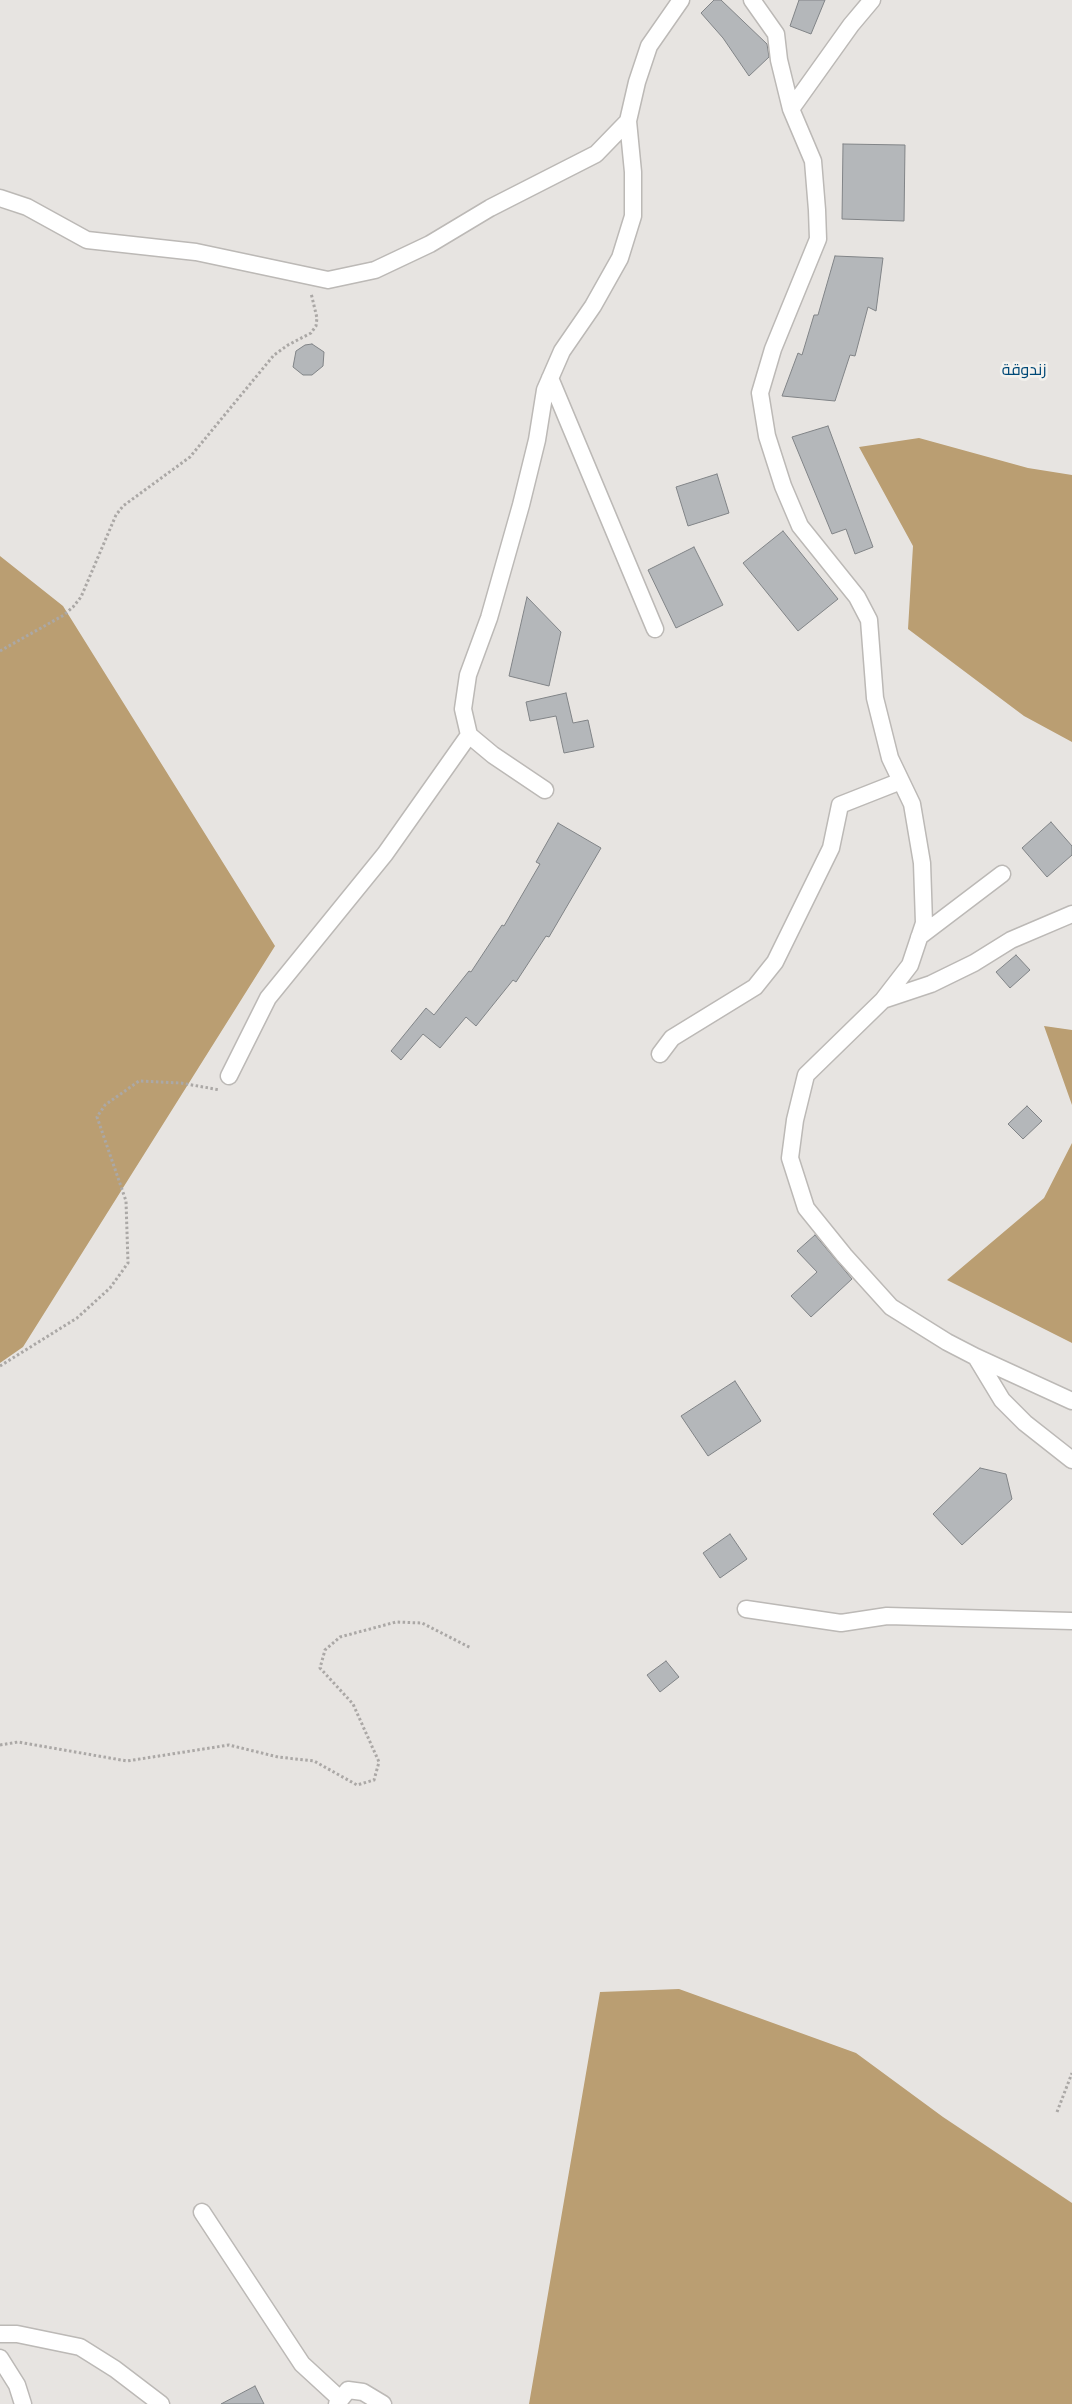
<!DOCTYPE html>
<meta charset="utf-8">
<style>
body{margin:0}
canvas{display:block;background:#e7e4e1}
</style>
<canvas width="1072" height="2404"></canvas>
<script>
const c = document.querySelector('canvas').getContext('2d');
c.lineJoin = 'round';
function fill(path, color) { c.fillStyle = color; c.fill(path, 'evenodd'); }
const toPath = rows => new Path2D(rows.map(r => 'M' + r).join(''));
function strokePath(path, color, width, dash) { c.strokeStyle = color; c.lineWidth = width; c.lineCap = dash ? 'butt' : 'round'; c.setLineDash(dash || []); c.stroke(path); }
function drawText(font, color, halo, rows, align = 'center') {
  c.font = font + ' "Asap Condensed",Cairo,sans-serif'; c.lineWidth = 5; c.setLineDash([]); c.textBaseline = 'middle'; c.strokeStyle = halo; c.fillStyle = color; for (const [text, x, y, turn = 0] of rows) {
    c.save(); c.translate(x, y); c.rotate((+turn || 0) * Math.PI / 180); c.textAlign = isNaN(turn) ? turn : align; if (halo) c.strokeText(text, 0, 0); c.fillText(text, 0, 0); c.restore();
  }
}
const forest = toPath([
 [919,438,1028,468,1072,475,1072,742,1024,716,908,629,913,546,859,447],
 [0,556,63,606,275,946,23,1347,0,1363],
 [1044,1026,1072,1030,1072,1105],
 [1072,1143,1072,1343,947,1280,1044,1198],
 [679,1989,856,2053,943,2117,1072,2203,1072,2404,529,2404,600,1992]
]);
const building = toPath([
 [714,0,721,0,767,44,769,57,749,76,723,38,701,13,714,0],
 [799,0,825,0,811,34,790,26,799,0],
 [843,144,905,145,904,221,842,219,843,144],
 [835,256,883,258,876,311,868,307,855,356,850,355,835,401,782,396,798,353,802,355,814,315,818,315,835,256],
 [312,344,324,352,323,366,312,375,303,375,293,367,296,351,305,345,312,344],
 [828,426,873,547,855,554,846,529,832,534,792,437,828,426],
 [717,474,729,513,688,526,676,487,717,474],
 [783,531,838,599,798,631,743,563,783,531],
 [694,547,723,605,676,628,648,570,694,547],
 [527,597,561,632,549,686,509,676,527,597],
 [566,693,573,723,588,720,594,747,564,753,556,716,530,721,526,702,566,693],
 [1051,822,1072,846,1072,855,1047,877,1022,848,1051,822],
 [558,823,601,848,549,937,546,936,516,982,513,980,476,1026,466,1017,440,1048,423,1034,401,1060,391,1051,426,1008,434,1015,469,971,471,972,502,925,504,926,540,864,536,862,558,823],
 [1016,955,1030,970,1010,988,996,972,1016,955],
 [1027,1106,1042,1121,1023,1139,1008,1124,1027,1106],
 [815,1235,852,1279,811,1317,791,1296,817,1272,797,1251,815,1235],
 [735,1381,761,1421,708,1456,681,1416,735,1381],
 [980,1468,1006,1474,1012,1499,962,1545,933,1514,980,1468],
 [730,1534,747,1559,720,1578,703,1553,730,1534],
 [666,1661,679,1677,660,1692,647,1675,666,1661],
 [255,2386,264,2404,221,2404,255,2386]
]);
const path = toPath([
 [0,651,64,615,73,607,81,597,116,515,123,506,190,457,274,355,288,345,311,333,316,326,317,318,311,293],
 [0,1366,77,1318,110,1288,128,1263,126,1201,97,1117,105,1105,139,1081,181,1083,220,1090],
 [0,1745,18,1742,127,1761,229,1745,278,1757,314,1761,357,1785,374,1780,379,1762,353,1704,320,1668,325,1650,340,1637,396,1622,422,1623,471,1648],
 [1057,2112,1072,2073]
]);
const minor = toPath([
 [752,0,776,34,779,60,791,109,813,161,817,210,818,239,773,349,760,393,767,436,783,486,800,526,857,597,869,620,875,698,890,758,912,804,922,863,924,923,910,965,883,1000,806,1075,795,1120,790,1158,806,1208,844,1255,891,1307,947,1342,976,1357,1072,1401],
 [791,109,851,25,872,0],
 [0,198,27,207,87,240,196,252,328,280,375,270,430,244,490,208,596,154,628,121],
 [550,378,655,629],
 [545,790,493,755,469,735,463,709,468,675,489,618,521,505,537,440,545,390,562,351,593,306,620,258,633,216,633,172,628,121,637,82,649,46,681,0],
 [919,937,1002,874],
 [883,1000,931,984,974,963,1011,940,1072,914],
 [660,1054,672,1038,755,987,775,962,831,848,840,805,901,781],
 [229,1076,268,998,385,854,469,735],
 [976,1357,1002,1400,1025,1423,1072,1460],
 [746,1609,841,1623,887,1616,1072,1621],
 [202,2212,302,2364,340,2399],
 [0,2334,17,2334,80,2347,115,2369,161,2404],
 [0,2358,17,2385,23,2404],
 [337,2404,348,2390,363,2392,383,2404]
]);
const quarterNames = [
 ["زندوقة",1024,370]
];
fill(forest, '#ba9e72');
fill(building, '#b4b7ba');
strokePath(building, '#818487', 1);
strokePath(minor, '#bcb9b6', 19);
strokePath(path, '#aba8a6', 3, [2.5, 2.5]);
strokePath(minor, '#fff', 16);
drawText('16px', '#004977', '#f4f2ee', quarterNames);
</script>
